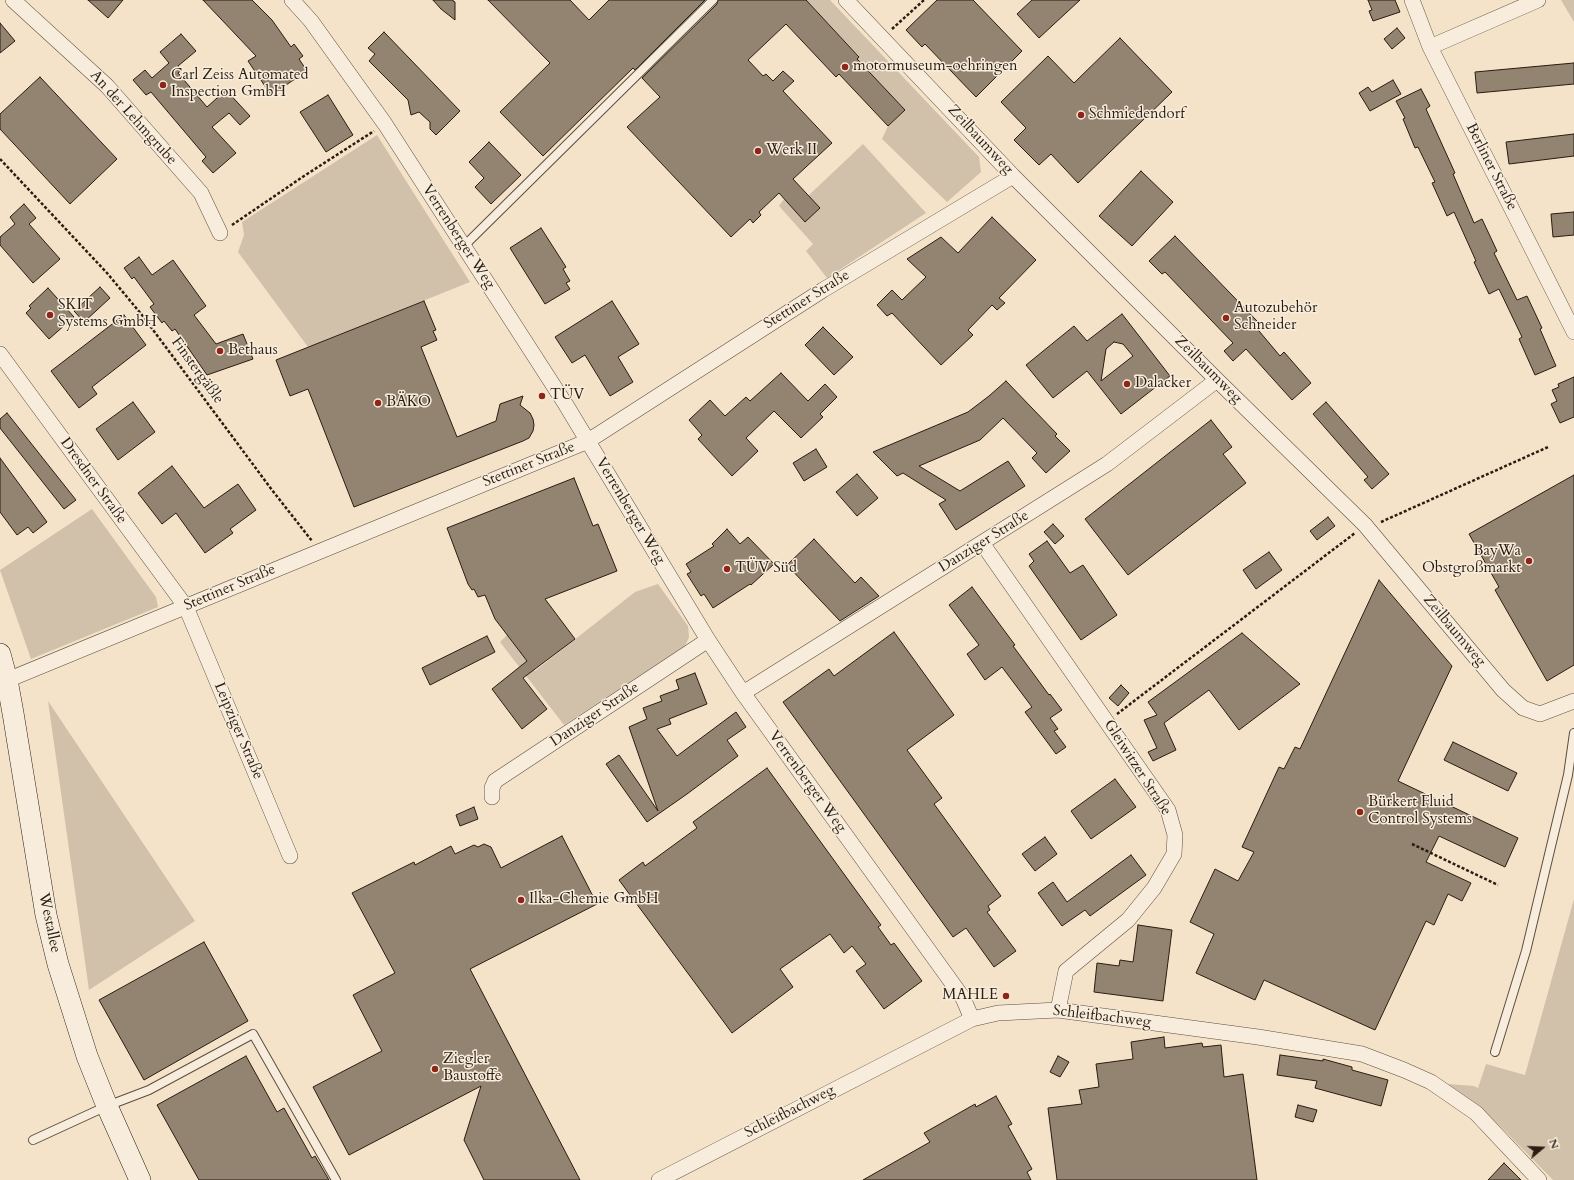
<!DOCTYPE html>
<meta charset="utf-8">
<style>
body{margin:0}
#map{position:relative;width:1574px;height:1180px;overflow:hidden;background:#f4e3c9;font-family:Cardo,serif}
canvas{display:block}
.north{position:absolute;left:1522px;top:1128px;width:40px;height:40px;-webkit-text-stroke:3px #f8eddc;paint-order:stroke;rotate:71deg;font-size:11px;font-weight:700;line-height:16px;text-align:center;color:#291c11}
.north::after{content:'';display:block;margin:auto;width:14px;height:18px;background:#291c11;clip-path:polygon(50% 0,100% 100%,50% 72%,0 100%)}
</style>
<div id="map">
<canvas width="1574" height="1180"></canvas>
<div class="north">N</div>
</div>
<script>
const c = document.querySelector('canvas').getContext('2d');
c.lineJoin = 'round';
function fill(path, color) { c.fillStyle = color; c.fill(path, 'evenodd'); }
const toPath = rows => new Path2D(rows.map(r => 'M' + r).join(''));
function strokePath(path, color, width, dash) { c.strokeStyle = color; c.lineWidth = width; c.lineCap = dash ? 'butt' : 'round'; c.setLineDash(dash || []); c.stroke(path); }
function drawText(font, color, halo, rows, align = 'center') {
  c.font = font + ' Cardo,serif'; c.lineWidth = 3; c.setLineDash([]); c.textBaseline = 'middle'; c.strokeStyle = halo; c.fillStyle = color; for (const [text, x, y, turn = 0] of rows) {
    c.save(); c.translate(x, y); c.rotate((+turn || 0) * Math.PI / 180); c.textAlign = isNaN(turn) ? turn : align; if (halo) c.strokeText(text, 0, 0); c.fillText(text, 0, 0); c.restore();
  }
}
const green = toPath([
 [806,0,830,0,979,157,981,172,947,202,882,139,888,126,905,110,857,59,859,56],
 [1561,0,1574,0,1574,22],
 [377,135,470,282,308,347,238,252,244,235,242,222],
 [863,144,926,213,827,278,806,251,813,244,779,206,784,199,805,221,820,208,808,196],
 [92,509,156,597,158,607,31,659,0,570],
 [658,584,688,626,689,637,685,646,564,725,500,642,507,635,535,671,635,592],
 [48,701,195,921,89,990],
 [1574,899,1574,1180,1553,1180,1499,1125,1474,1103,1448,1084,1474,1086,1478,1088,1486,1064,1525,1075]
]);
const building = toPath([
 [88,0,123,0,108,18,88,0],
 [203,0,252,0,272,20,291,47,294,44,303,56,299,59,307,71,271,95,248,61,256,56,203,0],
 [433,0,453,0,453,1,455,2,455,20,441,9,433,0],
 [488,0,570,0,589,20,609,0,705,0,635,70,633,68,543,156,500,112,550,63,488,0],
 [718,0,806,0,859,57,857,59,905,110,888,126,839,74,836,77,786,24,748,60,763,76,766,74,773,81,783,71,794,81,783,91,832,143,793,179,820,208,805,222,779,193,759,212,761,215,753,223,750,219,731,237,627,127,660,97,642,78,717,4,718,0],
 [937,0,973,0,1022,51,976,97,925,44,922,47,906,30,937,0],
 [1032,0,1080,0,1039,38,1017,14,1032,0],
 [1368,0,1395,0,1400,12,1373,21,1369,11,1372,10,1368,0],
 [0,23,15,41,0,53,0,23],
 [1397,28,1405,38,1392,49,1384,39,1397,28],
 [384,32,460,111,436,135,430,129,430,122,419,112,411,115,408,100,369,61,375,54,368,48,384,32],
 [181,34,196,51,178,66,182,70,178,73,207,107,226,90,250,116,240,125,229,113,212,127,236,153,213,173,202,161,206,157,151,92,146,95,133,80,145,70,152,78,169,63,160,52,181,34],
 [1120,38,1172,92,1078,183,1051,154,1039,165,1014,140,1026,128,1001,102,1048,56,1074,83,1120,38],
 [1574,63,1574,84,1477,93,1475,72,1574,63],
 [40,77,117,159,70,204,0,129,0,114,40,77],
 [1393,80,1401,94,1370,111,1359,93,1368,87,1372,92,1393,80],
 [1421,89,1430,106,1426,109,1455,173,1453,174,1474,223,1482,219,1497,251,1494,253,1517,300,1527,296,1542,328,1540,329,1556,366,1535,375,1519,339,1522,337,1499,289,1489,294,1474,262,1476,261,1454,212,1447,216,1432,183,1435,182,1418,147,1415,148,1403,119,1405,118,1396,101,1421,89],
 [328,95,353,135,326,152,300,112,328,95],
 [1574,134,1574,156,1509,164,1506,142,1574,134],
 [489,142,521,175,491,204,475,187,484,178,469,162,489,142],
 [1141,171,1173,202,1132,246,1099,216,1141,171],
 [24,204,36,218,29,224,60,259,33,283,0,245,0,237,15,224,10,217,24,204],
 [1574,212,1574,235,1553,237,1551,214,1574,212],
 [992,217,1036,260,999,298,1005,303,997,310,992,305,968,330,973,335,941,365,892,313,887,316,877,305,892,290,902,300,926,277,907,259,941,237,958,253,992,217],
 [541,228,566,267,563,269,570,281,566,283,570,289,545,304,510,248,541,228],
 [1175,236,1258,322,1254,325,1280,356,1284,352,1311,383,1292,400,1246,349,1233,361,1224,351,1233,343,1165,272,1162,274,1149,261,1175,236],
 [139,257,152,275,173,260,206,306,194,315,216,344,243,334,253,359,207,375,175,329,172,331,164,321,162,323,150,307,154,304,134,277,132,279,124,268,139,257],
 [100,287,110,298,84,322,74,311,100,287],
 [48,288,74,317,49,339,26,313,31,308,29,306,48,288],
 [424,301,436,330,433,331,437,340,421,347,457,437,496,421,500,404,523,396,520,405,530,413,533,419,534,425,533,431,529,438,523,441,354,507,308,389,290,396,276,360,424,301],
 [612,301,639,344,618,357,633,382,610,396,585,355,572,363,555,337,612,301],
 [1122,314,1170,376,1121,414,1087,371,1053,398,1026,365,1074,326,1087,341,1122,314],
 [1114,342,1123,344,1133,356,1101,381,1106,349,1114,342],
 [124,315,146,345,92,387,97,394,79,408,51,371,124,315],
 [823,327,853,357,834,375,805,345,823,327],
 [781,373,808,401,825,384,837,397,820,414,823,417,801,438,774,411,746,438,758,451,732,476,698,439,702,435,689,420,710,400,725,416,746,397,750,401,781,373],
 [1574,377,1574,417,1560,423,1551,404,1557,401,1552,390,1559,387,1558,384,1574,377],
 [1006,381,1057,434,1055,436,1070,451,1046,473,1032,458,1037,453,1003,418,980,440,919,466,960,491,1008,461,1025,486,956,530,939,504,946,500,903,473,897,476,873,452,968,412,989,396,1006,381],
 [133,402,155,432,118,460,96,429,133,402],
 [1326,402,1389,474,1372,489,1364,480,1368,477,1313,414,1326,402],
 [7,413,76,500,64,509,0,428,0,419,7,413],
 [1211,420,1232,447,1223,454,1246,483,1128,575,1085,519,1211,420],
 [816,449,827,467,804,481,793,463,816,449],
 [0,458,47,522,33,533,28,527,17,535,0,512,0,458],
 [172,466,204,508,238,484,256,510,230,529,233,533,205,553,176,513,162,524,138,493,172,466],
 [857,474,878,498,857,516,836,492,857,474],
 [1574,475,1574,665,1547,681,1495,590,1499,587,1469,534,1574,475],
 [574,478,593,526,598,524,617,571,545,599,575,639,523,678,547,709,522,729,492,689,527,661,495,619,485,595,478,597,474,589,472,590,468,584,447,528,574,478],
 [1328,517,1335,526,1317,540,1310,531,1328,517],
 [1053,524,1064,536,1055,544,1044,532,1053,524],
 [727,529,740,544,748,537,774,564,751,585,750,584,713,608,704,594,701,596,687,574,691,572,686,564,714,546,712,544,727,529],
 [814,539,855,583,861,577,879,596,840,621,787,565,814,539],
 [1047,541,1070,573,1083,565,1117,615,1081,640,1029,566,1034,561,1029,554,1047,541],
 [1269,552,1282,570,1256,589,1243,570,1269,552],
 [1379,580,1452,666,1398,781,1518,838,1505,867,1439,836,1426,862,1471,883,1462,901,1448,894,1434,925,1426,921,1375,1030,1264,980,1255,1000,1196,973,1214,934,1190,922,1215,869,1238,881,1254,852,1242,847,1279,767,1284,769,1295,747,1300,749,1379,580],
 [972,587,1015,645,1013,646,1049,695,1050,694,1062,710,1050,718,1058,729,1054,731,1066,747,1056,754,1025,712,1032,707,1002,667,985,680,967,654,979,645,949,605,972,587],
 [894,632,954,715,907,750,942,798,934,804,1001,896,988,906,990,910,987,912,1016,951,994,967,966,928,953,937,783,702,829,669,834,676,894,632],
 [1242,633,1300,684,1239,730,1209,690,1164,723,1176,750,1153,761,1148,752,1157,748,1144,720,1157,715,1148,702,1242,633],
 [487,636,495,652,430,685,422,668,487,636],
 [695,673,707,704,669,719,671,724,657,729,677,756,736,712,746,727,727,740,738,756,687,794,647,822,606,764,619,755,658,811,629,727,647,719,643,708,662,701,660,696,679,689,676,680,695,673],
 [1121,685,1129,693,1118,706,1109,698,1121,685],
 [1453,742,1517,773,1508,791,1444,760,1453,742],
 [767,768,881,925,878,927,891,945,894,943,922,981,884,1009,856,971,866,964,852,946,844,953,830,934,780,969,793,987,732,1033,619,880,643,862,645,866,697,828,693,822,767,768],
 [1115,779,1136,807,1091,839,1071,811,1115,779],
 [474,807,478,819,460,826,456,815,474,807],
 [562,836,597,904,470,969,580,1180,484,1180,464,1140,481,1086,349,1155,313,1087,382,1051,353,995,395,973,352,893,414,862,415,865,451,846,455,854,474,845,478,847,484,844,491,847,501,868,562,836],
 [1045,837,1057,854,1035,871,1022,854,1045,837],
 [1131,855,1146,875,1090,916,1085,910,1062,926,1038,893,1053,882,1067,902,1131,855],
 [1138,925,1172,930,1163,1001,1094,992,1097,963,1119,966,1120,960,1133,962,1138,925],
 [204,942,248,1021,144,1080,99,1000,204,942],
 [1164,1037,1165,1048,1202,1043,1203,1047,1221,1045,1224,1077,1243,1074,1257,1180,1057,1180,1048,1108,1082,1104,1079,1090,1099,1087,1096,1064,1133,1059,1131,1042,1164,1037],
 [1280,1055,1323,1061,1323,1059,1352,1067,1352,1070,1388,1080,1381,1106,1315,1088,1317,1081,1277,1075,1280,1055],
 [246,1056,277,1112,284,1108,312,1158,315,1156,329,1180,199,1180,157,1105,246,1056],
 [1058,1056,1069,1062,1060,1077,1050,1072,1058,1056],
 [996,1096,1012,1124,1008,1126,1032,1169,1027,1172,1031,1180,863,1180,930,1142,924,1133,975,1104,976,1107,996,1096],
 [1298,1105,1317,1110,1313,1122,1295,1117,1298,1105],
 [1504,1163,1521,1180,1488,1180,1504,1163]
]);
const path = toPath([
 [892,29,924,0],
 [0,159,107,273,142,315,272,490,312,541],
 [232,225,304,176,374,131],
 [1381,522,1548,447],
 [1117,714,1355,533],
 [1412,844,1498,885]
]);
const lane = toPath([
 [464,246,713,0],
 [1495,1052,1526,951,1568,775,1574,733],
 [33,1140,107,1106,149,1090,253,1034,336,1180]
]);
const street = toPath([
 [13,0,107,86,201,193,220,233],
 [292,0,311,21,385,124,566,405,708,640,743,693,963,998,972,1019],
 [846,0,1013,176,1217,380,1365,525,1503,690,1523,708,1540,714,1574,701],
 [1412,0,1430,47,1574,332],
 [1430,47,1538,0],
 [0,354,186,607,290,856],
 [982,543,1168,810,1175,835,1174,854,1154,888,1128,920,1066,971,1058,1010],
 [0,683,588,441,823,290,1013,176],
 [743,693,1107,464,1217,380],
 [492,797,492,788,495,781,708,640],
 [659,1180,972,1019,998,1013,1058,1010,1258,1037,1362,1054,1404,1070,1431,1082,1476,1113,1539,1180]
]);
const secondary = toPath([
 [0,654,7,680,13,713,46,915,58,964,87,1056,107,1106,140,1180]
]);
const markers = [
 [845,67,4,"#8f2418"],
 [163,85,4,"#8f2418"],
 [1081,115,4,"#8f2418"],
 [758,151,4,"#8f2418"],
 [50,315,4,"#8f2418"],
 [1226,318,4,"#8f2418"],
 [220,351,4,"#8f2418"],
 [1127,384,4,"#8f2418"],
 [542,396,4,"#8f2418"],
 [378,403,4,"#8f2418"],
 [1529,561,4,"#8f2418"],
 [727,569,4,"#8f2418"],
 [1360,812,4,"#8f2418"],
 [521,900,4,"#8f2418"],
 [1006,996,4,"#8f2418"],
 [435,1069,4,"#8f2418"]
];
const poiNames = [
 ["motormuseum-oehringen",853,67],
 ["Carl Zeiss Automated",171,76],
 ["Inspection GmbH",171,93],
 ["Schmiedendorf",1089,115],
 ["Werk II",766,151],
 ["SKIT",58,306],
 ["Systems GmbH",58,323],
 ["Autozubehör",1234,309],
 ["Schneider",1234,326],
 ["Bethaus",228,351],
 ["Dalacker",1135,384],
 ["TÜV",550,396],
 ["BÄKO",386,403],
 ["BayWa",1521,552,"right"],
 ["Obstgroßmarkt",1521,569,"right"],
 ["TÜV Süd",735,569],
 ["Bürkert Fluid",1368,803],
 ["Control Systems",1368,820],
 ["Ilka-Chemie GmbH",529,900],
 ["MAHLE",998,996,"right"],
 ["Ziegler",443,1060],
 ["Baustoffe",443,1077]
];
const streetNames = [
 ["An der Lehmgrube",133,118,48],
 ["Zeilbaumweg",980,140,47],
 ["Berliner Straße",1491,167,63],
 ["Verrenberger Weg",458,237,57],
 ["Stettiner Straße",807,300,-32],
 ["Zeilbaumweg",1208,370,45],
 ["Finstergäßle",197,371,54],
 ["Stettiner Straße",529,465,-22],
 ["Dresdner Straße",93,481,54],
 ["Verrenberger Weg",630,511,59],
 ["Danziger Straße",984,542,-32],
 ["Stettiner Straße",230,588,-23],
 ["Zeilbaumweg",1454,631,50],
 ["Danziger Straße",595,715,-34],
 ["Leipziger Straße",238,731,67],
 ["Gleiwitzer Straße",1137,768,57],
 ["Verrenberger Weg",807,782,54],
 ["Westallee",49,923,78],
 ["Schleifbachweg",1102,1017,7],
 ["Schleifbachweg",790,1112,-27]
];
fill(green, '#d1c1aa');
fill(building, '#938371');
strokePath(building, '#291c11', 1);
strokePath(lane, '#5c4e3f', 10);
strokePath(street, '#5c4e3f', 16);
strokePath(secondary, '#291c11', 22);
strokePath(path, '#291c11', 2.5, [3, 2]);
strokePath(lane, '#f8eddc', 8);
strokePath(street, '#f8eddc', 15);
strokePath(secondary, '#f8eddc', 21);
for (const [x, y, r, color] of markers) { const dot = new Path2D(); dot.arc(x, y, r, 0, 2 * Math.PI); c.fillStyle = color; c.fill(dot); strokePath(dot, '#f8eddc', 1.5); }
drawText('15px', '#291c11', '#f8eddc', poiNames, 'left');
drawText('15px', '#291c11', '#f8eddc', streetNames);
</script>
